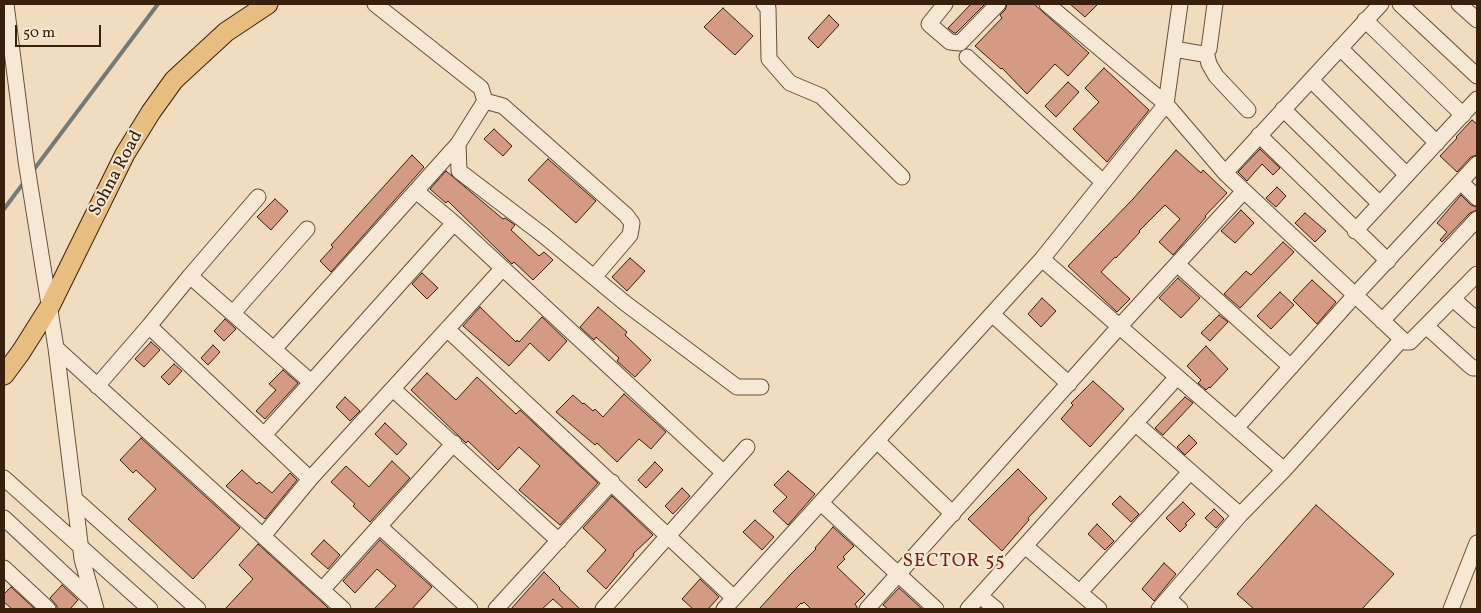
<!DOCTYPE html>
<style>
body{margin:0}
#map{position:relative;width:1481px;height:613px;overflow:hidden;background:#f1dcbf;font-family:Vollkorn,serif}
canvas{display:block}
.frame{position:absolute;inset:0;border:5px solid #39200d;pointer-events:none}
.scale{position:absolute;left:15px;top:25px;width:86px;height:22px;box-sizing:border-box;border:2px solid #39200d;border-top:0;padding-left:6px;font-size:15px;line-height:18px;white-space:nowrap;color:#39200d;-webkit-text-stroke:4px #f6e8d5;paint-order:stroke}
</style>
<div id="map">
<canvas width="1481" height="613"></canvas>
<div class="frame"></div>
<div class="scale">50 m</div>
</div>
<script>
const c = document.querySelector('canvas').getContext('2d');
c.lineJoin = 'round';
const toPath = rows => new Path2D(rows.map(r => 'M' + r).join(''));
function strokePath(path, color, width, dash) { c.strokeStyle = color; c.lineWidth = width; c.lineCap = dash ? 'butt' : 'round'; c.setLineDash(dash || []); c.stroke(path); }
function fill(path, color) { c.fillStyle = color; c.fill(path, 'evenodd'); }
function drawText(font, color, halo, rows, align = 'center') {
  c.font = font + ' Vollkorn,serif'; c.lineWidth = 4; c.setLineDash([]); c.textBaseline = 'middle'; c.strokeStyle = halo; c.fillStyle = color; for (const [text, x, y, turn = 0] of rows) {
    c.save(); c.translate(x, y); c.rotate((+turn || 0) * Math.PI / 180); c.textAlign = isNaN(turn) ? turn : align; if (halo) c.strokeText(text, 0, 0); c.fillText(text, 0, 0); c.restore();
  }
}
const stream = toPath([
 [32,172,158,4],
 [4,209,25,181]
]);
const building = toPath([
 [971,4,985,4,956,33,954,33,948,28,971,4],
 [1007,4,1034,4,1089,53,1068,76,1055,64,1027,94,1002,68,1001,69,975,46,1002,18,1000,15,1005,10,1007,4],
 [1070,4,1098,4,1085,17,1070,4],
 [723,8,753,36,735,55,704,27,723,8],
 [829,15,839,25,818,48,808,38,829,15],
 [1104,68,1149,110,1107,162,1073,129,1099,102,1085,88,1104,68],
 [1068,82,1079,92,1056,117,1045,106,1068,82],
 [1472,120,1477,124,1477,155,1471,157,1457,172,1440,156,1457,138,1456,137,1472,120],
 [494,129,512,146,503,156,484,139,494,129],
 [1260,149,1280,168,1273,175,1262,164,1247,181,1238,172,1260,149],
 [1176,150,1201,173,1203,170,1227,193,1205,216,1206,217,1173,255,1159,242,1180,219,1165,205,1139,231,1140,232,1116,258,1115,257,1101,272,1130,299,1117,312,1068,266,1133,199,1176,150],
 [412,155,424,167,331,272,320,261,333,247,331,245,412,155],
 [548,159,596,201,576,223,528,180,548,159],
 [446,171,503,219,505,218,515,225,511,230,539,256,544,252,553,260,533,280,514,262,512,264,510,262,448,201,446,203,430,189,446,171],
 [1277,187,1286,196,1276,207,1266,198,1277,187],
 [1461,195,1471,205,1477,207,1477,210,1470,213,1442,242,1440,240,1447,232,1437,223,1461,195],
 [275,199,288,211,271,230,257,217,275,199],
 [1241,210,1254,223,1235,243,1221,231,1241,210],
 [1305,213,1326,231,1315,242,1295,223,1305,213],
 [1283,242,1294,252,1240,308,1224,294,1246,271,1251,275,1283,242],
 [630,258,645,271,627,291,612,277,630,258],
 [422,273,438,288,427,299,412,284,422,273],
 [1178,278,1200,298,1181,318,1159,298,1178,278],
 [1312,280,1336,302,1317,324,1293,300,1312,280],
 [1280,292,1294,305,1271,329,1257,316,1280,292],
 [1042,298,1056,311,1041,327,1028,314,1042,298],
 [480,307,516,342,517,340,519,342,542,317,567,341,549,361,530,343,509,366,463,326,480,307],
 [598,307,627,332,625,335,651,360,635,377,617,361,619,358,596,337,594,340,580,327,598,307],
 [1219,315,1228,322,1210,341,1201,333,1219,315],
 [225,319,236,329,224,341,214,331,225,319],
 [151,342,160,350,144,367,135,359,151,342],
 [213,345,220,352,208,365,201,358,213,345],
 [1206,346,1228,369,1210,388,1209,387,1206,390,1198,383,1201,380,1187,366,1206,346],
 [174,364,182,371,169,385,161,377,174,364],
 [283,370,298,383,265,419,256,411,276,390,269,384,283,370],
 [427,373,456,400,477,377,516,414,520,410,598,483,560,525,519,490,540,466,519,447,498,470,468,441,466,443,411,390,427,373],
 [1093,381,1124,409,1090,447,1061,419,1073,405,1071,403,1093,381],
 [624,394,666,432,651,449,639,439,617,462,597,443,595,445,556,412,573,395,583,404,584,403,593,411,595,409,603,417,624,394],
 [345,397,360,411,350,421,336,407,345,397],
 [1185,397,1193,403,1163,435,1155,428,1185,397],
 [385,423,407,444,397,455,375,434,385,423],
 [1189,435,1197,443,1185,455,1177,447,1189,435],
 [141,438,240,528,193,579,128,519,156,489,136,470,133,473,120,460,141,438],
 [392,461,410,478,370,522,353,506,355,504,331,482,346,466,369,487,392,461],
 [655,462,663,470,646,488,638,480,655,462],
 [1018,469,1047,498,1028,518,1029,520,1002,551,968,519,1018,469],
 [242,470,257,484,259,482,272,493,290,473,297,480,265,519,226,486,242,470],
 [788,471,815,494,788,525,773,511,787,497,774,485,788,471],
 [682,488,690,496,673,514,665,506,682,488],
 [612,496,653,535,633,554,634,555,606,589,587,571,606,550,583,528,612,496],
 [1120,496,1139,514,1131,522,1112,504,1120,496],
 [1183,502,1195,514,1185,524,1187,525,1180,532,1166,518,1183,502],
 [1316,505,1394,574,1362,609,1254,609,1237,594,1316,505],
 [1214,509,1224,519,1216,528,1205,518,1214,509],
 [755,520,774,537,762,550,743,532,755,520],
 [1097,524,1114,541,1105,550,1088,534,1097,524],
 [833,527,854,546,843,557,845,559,837,567,865,594,855,604,858,609,811,609,804,602,802,604,801,603,795,609,759,609,790,575,816,549,815,548,833,527],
 [324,540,340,555,328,569,311,554,324,540],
 [380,540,432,587,412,609,374,609,396,586,377,569,355,593,343,581,380,540],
 [258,544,324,604,329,609,225,609,253,579,239,565,258,544],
 [1164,563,1176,574,1154,601,1142,589,1164,563],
 [544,572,560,588,559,589,580,609,564,609,553,599,542,609,511,609,544,572],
 [700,579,719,597,708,609,693,609,682,599,700,579],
 [62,585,78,600,70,609,57,609,57,606,50,598,62,585],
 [11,587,35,609,12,609,4,602,4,594,11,587],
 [899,588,908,596,922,609,888,609,883,605,899,588]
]);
const minor = toPath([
 [6,4,26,161,56,348,82,559,96,609],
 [764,4,768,8,769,59,790,83,821,96,902,177],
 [945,4,929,24,950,42,960,43,998,4],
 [1047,4,1166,104,1225,173,1405,342,1410,342,1477,274],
 [1400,4,1477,76],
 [1459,4,1477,20],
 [1365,20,1463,115],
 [1340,48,1437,143],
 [1174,49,1203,54,1206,52,1209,49,1215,4],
 [1206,52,1209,64,1216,76,1248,110],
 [967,57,1103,182],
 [1311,80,1407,175],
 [485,101,503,106,626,215,632,223,630,235,594,277],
 [1283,109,1380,204],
 [1259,135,1388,261],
 [458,144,459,171,543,235,625,303,737,387,761,387],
 [1225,173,1381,4],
 [1461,182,1477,198],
 [416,191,454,223,724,473],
 [1355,231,1477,99],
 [1042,259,1284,470],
 [1177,264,1291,367],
 [190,276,258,197],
 [1453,299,1477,320],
 [233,313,307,229],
 [992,314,1069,384],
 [1382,321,1477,219],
 [149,326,310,479],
 [1426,326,1469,365,1473,368,1477,368],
 [447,329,734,598],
 [56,348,343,609],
 [274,349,458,144,485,101,481,88,375,4],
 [97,386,149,326,190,276,311,382],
 [393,389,559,541],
 [1135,423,1240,515],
 [1236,428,1356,294,1477,164],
 [264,435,454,223],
 [877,441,953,514],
 [4,478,150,609],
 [75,499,198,609],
 [821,503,936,609],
 [4,518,94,602],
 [379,526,470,609],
 [263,536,310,479,503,268],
 [1025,546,1099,609],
 [4,568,48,609],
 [322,590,454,443],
 [1080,592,1190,472],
 [980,596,996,609],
 [1169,599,1180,609],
 [496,609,612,482],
 [603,609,747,447],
 [724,609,1042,259,1166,104,1180,4],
 [867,609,1119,327,1244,191],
 [968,609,1177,377],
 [1159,609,1240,515,1284,470,1402,339],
 [1451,609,1477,543]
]);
const major = toPath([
 [4,375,21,352,50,306,125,154,151,112,174,80,226,32,268,4]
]);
const streetNames = [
 ["Sohna Road",117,174,-62]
];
const neighbourhoodNames = [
 ["SECTOR 55",954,563]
];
strokePath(stream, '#777b77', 4);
fill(building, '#d59a84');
strokePath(building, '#39200d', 1);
strokePath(minor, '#674f3a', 17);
strokePath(major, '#39200d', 21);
strokePath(minor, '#f6e8d5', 15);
strokePath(major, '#e8be80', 19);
drawText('18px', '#39200d', '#f6e8d5', streetNames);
c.letterSpacing = '1px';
drawText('19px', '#7a1f14', '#f6e8d5', neighbourhoodNames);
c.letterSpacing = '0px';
</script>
